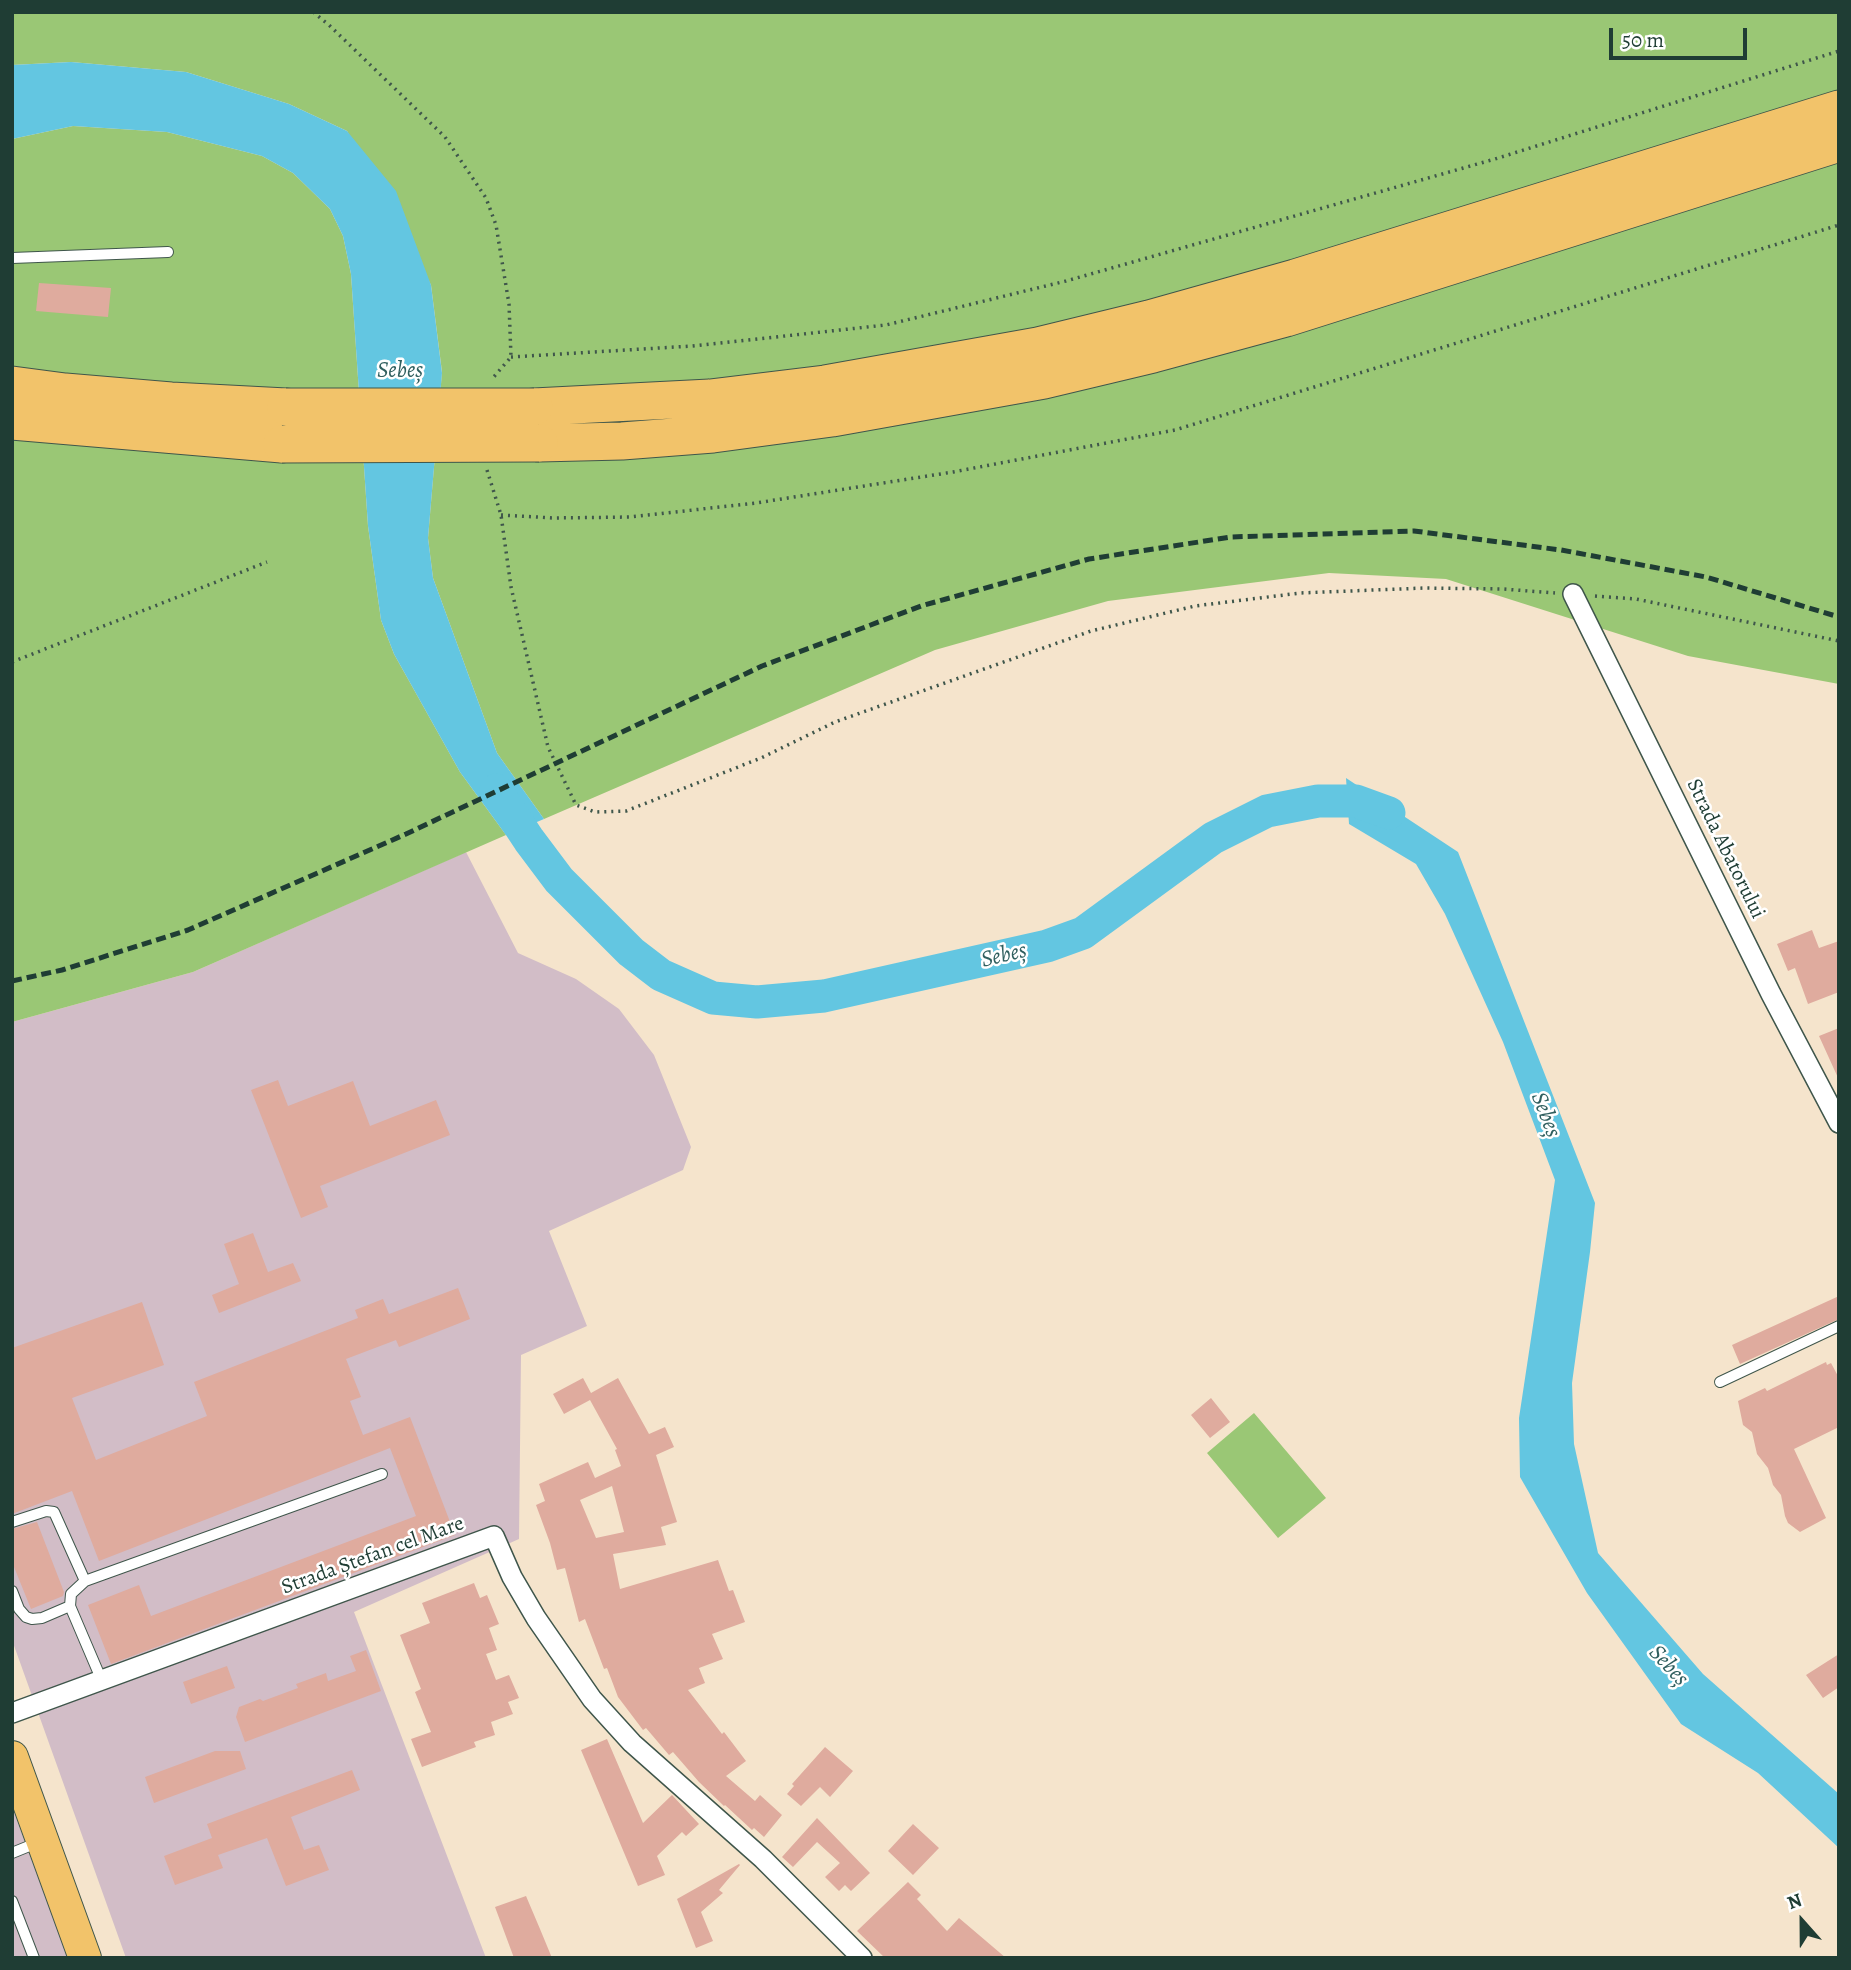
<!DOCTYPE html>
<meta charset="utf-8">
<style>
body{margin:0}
#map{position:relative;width:1851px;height:1970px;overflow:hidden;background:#f5e4cc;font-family:Alegreya,serif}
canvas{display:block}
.frame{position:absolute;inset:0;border:14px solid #1f3d34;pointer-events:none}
.north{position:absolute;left:1767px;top:1886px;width:70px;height:70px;-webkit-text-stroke:5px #fff;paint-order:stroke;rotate:339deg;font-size:19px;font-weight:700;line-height:28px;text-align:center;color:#1f3d34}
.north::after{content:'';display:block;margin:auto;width:24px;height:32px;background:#1f3d34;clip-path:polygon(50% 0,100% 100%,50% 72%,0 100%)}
.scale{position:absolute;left:1609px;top:28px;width:138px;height:32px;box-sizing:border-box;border:4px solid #1f3d34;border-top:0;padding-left:9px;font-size:21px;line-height:24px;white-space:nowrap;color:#1f3d34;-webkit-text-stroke:5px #fff;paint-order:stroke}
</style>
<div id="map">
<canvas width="1851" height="1970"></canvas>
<div class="frame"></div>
<div class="north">N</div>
<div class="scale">50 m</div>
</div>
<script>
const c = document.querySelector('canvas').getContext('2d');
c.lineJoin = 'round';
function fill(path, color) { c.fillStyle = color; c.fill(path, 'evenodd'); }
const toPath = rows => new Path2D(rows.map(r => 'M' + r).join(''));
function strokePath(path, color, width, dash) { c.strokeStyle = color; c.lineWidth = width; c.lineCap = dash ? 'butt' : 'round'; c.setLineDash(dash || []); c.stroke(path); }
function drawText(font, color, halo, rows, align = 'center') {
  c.font = font + ' Alegreya,serif'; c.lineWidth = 5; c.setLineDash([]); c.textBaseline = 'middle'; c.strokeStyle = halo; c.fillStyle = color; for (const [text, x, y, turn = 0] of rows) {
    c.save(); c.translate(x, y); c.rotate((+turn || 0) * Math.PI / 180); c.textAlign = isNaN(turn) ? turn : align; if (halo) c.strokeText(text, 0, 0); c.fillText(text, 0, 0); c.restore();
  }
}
const industrial = toPath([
 [466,852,518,953,576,979,619,1009,654,1055,691,1147,683,1170,549,1231,587,1326,521,1355,519,1539,354,1612,486,1958,126,1958,12,1640,12,1022,193,972],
 [12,1807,68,1958,12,1958]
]);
const green = toPath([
 [12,12,1839,12,1839,684,1688,656,1446,579,1329,573,1108,601,935,650,544,819,497,753,433,578,428,538,442,372,431,285,347,131,289,104,186,72,71,62,12,65],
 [73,126,167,132,262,156,293,173,330,209,343,236,351,274,368,526,381,620,394,654,460,772,506,835,193,972,12,1022,12,139],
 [1254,1413,1326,1498,1278,1538,1207,1453]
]);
const water = toPath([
 [71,62,186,72,289,104,347,131,396,191,431,285,442,373,428,538,433,578,497,753,544,819,506,835,460,772,394,654,381,620,368,526,351,274,343,236,330,209,293,173,262,156,167,132,73,126,12,139,12,65],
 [1346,778,1458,852,1595,1203,1590,1252,1572,1383,1574,1444,1598,1553,1703,1674,1839,1794,1839,1848,1758,1773,1681,1724,1587,1593,1520,1477,1519,1418,1555,1180,1503,1042,1445,914,1416,864,1349,824]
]);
const river = toPath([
 [496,790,529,840,559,880,631,952,661,975,713,998,757,1002,824,996,1047,946,1083,933,1213,838,1267,811,1318,801,1356,801,1389,813]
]);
const building = toPath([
 [39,283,111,288,108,317,36,311],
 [1812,930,1819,948,1839,941,1839,992,1808,1004,1795,968,1788,971,1777,944],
 [1839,1028,1839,1080,1819,1036],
 [278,1080,288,1106,353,1081,370,1126,436,1100,450,1135,320,1186,328,1207,301,1218,251,1090],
 [253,1233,268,1272,293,1263,301,1281,219,1313,212,1295,239,1284,224,1244],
 [458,1288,470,1319,399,1347,396,1340,346,1359,361,1397,350,1401,363,1435,410,1417,455,1535,111,1664,88,1605,139,1585,151,1616,416,1516,390,1448,99,1561,72,1491,12,1514,12,1348,142,1302,164,1365,72,1398,96,1460,207,1416,194,1382,358,1318,355,1310,383,1299,389,1314],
 [1839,1296,1839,1319,1740,1364,1732,1345],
 [1826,1362,1827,1365,1831,1363,1839,1378,1839,1427,1794,1449,1826,1518,1800,1532,1788,1523,1785,1516,1781,1495,1773,1485,1768,1468,1757,1454,1752,1432,1743,1425,1738,1401,1765,1388,1767,1391],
 [583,1378,591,1393,618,1378,649,1434,665,1427,674,1447,656,1455,677,1522,661,1527,666,1545,613,1554,620,1589,718,1560,729,1591,733,1590,745,1622,712,1634,723,1659,699,1668,705,1683,688,1690,722,1734,724,1732,746,1761,726,1776,755,1801,760,1795,782,1815,764,1837,754,1828,752,1830,725,1805,724,1806,699,1782,673,1752,669,1755,646,1728,643,1730,618,1697,607,1668,604,1669,585,1619,579,1622,565,1568,557,1570,550,1543,536,1505,545,1501,539,1484,588,1462,595,1478,621,1466,615,1450,617,1449,590,1400,564,1414,553,1394],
 [612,1486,624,1532,596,1538,580,1500],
 [1211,1398,1230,1422,1210,1438,1191,1415],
 [37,1522,64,1592,63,1596,31,1609,12,1562,12,1529],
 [474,1583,480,1598,487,1595,499,1624,489,1628,497,1650,486,1654,496,1680,509,1675,519,1698,508,1702,513,1714,491,1722,495,1735,474,1742,476,1747,422,1767,411,1739,431,1732,415,1692,421,1689,400,1635,430,1623,422,1603],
 [366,1650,381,1691,245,1742,236,1717,239,1707,260,1699,263,1701,298,1688,296,1684,326,1673,328,1681,356,1671,350,1656],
 [1839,1654,1839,1687,1823,1698,1806,1675],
 [227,1666,235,1688,191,1704,183,1682],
 [607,1739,643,1823,672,1795,699,1824,686,1836,682,1832,657,1856,665,1875,638,1886,581,1750],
 [825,1747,853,1771,830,1797,820,1787,801,1806,787,1794,794,1786,792,1784],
 [215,1751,240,1751,246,1769,154,1803,145,1777],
 [352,1770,360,1790,291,1817,304,1850,319,1845,329,1870,286,1886,267,1838,218,1855,223,1868,175,1885,164,1856,212,1838,207,1824],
 [817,1818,870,1873,851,1891,845,1885,839,1891,825,1877,840,1863,817,1842,793,1867,782,1857],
 [913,1824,939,1848,913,1875,888,1851],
 [739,1864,740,1865,719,1890,723,1893,701,1912,713,1941,696,1948,677,1899],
 [908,1882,921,1895,917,1899,947,1931,959,1918,1006,1958,885,1958,857,1931],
 [526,1896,540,1929,552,1958,514,1958,495,1907]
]);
const path = toPath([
 [313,12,329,25,445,137,486,198,496,225,509,304,511,357,492,379],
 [511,357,692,346,886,325,1066,281,1495,159,1839,51],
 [487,470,501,515,511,587,548,747,576,805,595,812,626,811,761,758,835,722,1091,631,1195,606,1300,593,1424,588,1503,589,1555,593],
 [501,515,554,518,630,517,756,503,953,472,1175,430,1839,225],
 [1595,596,1636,599,1839,641],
 [12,662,267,562]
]);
const lane = toPath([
 [12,258,168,252],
 [1720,1382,1839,1326],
 [12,1522,46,1511,54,1512,85,1581],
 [12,1591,19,1609,26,1617,32,1619,42,1618,70,1606],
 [102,1681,70,1606,71,1594,85,1581,382,1474],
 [12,1853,39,1842],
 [12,1901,34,1958]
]);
const street = toPath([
 [1573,594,1771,994,1839,1123],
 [12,1713,494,1536,512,1577,536,1618,592,1699,632,1743,763,1859,862,1958]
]);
const primary = toPath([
 [12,1757,85,1958]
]);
const highway = toPath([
 [12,385,65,392,171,401,286,407],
 [534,407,710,398,825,384,1038,346,1149,319,1295,278,1839,109],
 [12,421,282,444],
 [539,443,622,441,713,434,832,418,1044,380,1153,354,1286,318,1839,143]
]);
const rail = toPath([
 [12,981,62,970,188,930,406,834,762,666,921,606,1089,559,1231,537,1414,531,1561,550,1706,577,1839,617]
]);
const highwayBridge = toPath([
 [286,407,534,407],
 [282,444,539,443]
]);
const streetNames = [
 ["Strada Abatorului",1725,849,64],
 ["Strada Ștefan cel Mare",373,1556,-20]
];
const waterNames = [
 ["Sebeș",400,371],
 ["Sebeș",1004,956,-13],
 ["Sebeș",1545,1115,69],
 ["Sebeș",1668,1666,47]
];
fill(industrial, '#d2bdc7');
fill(green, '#9ac775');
fill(water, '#63c6e1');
strokePath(river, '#63c6e1', 33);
fill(building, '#dfab9e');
strokePath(lane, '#3f564b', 12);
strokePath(street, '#3f564b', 22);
strokePath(primary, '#3f564b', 34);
strokePath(highway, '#3f564b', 39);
strokePath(path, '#3f564b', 3.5, [2, 5]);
strokePath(lane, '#fff', 10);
strokePath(street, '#fff', 19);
strokePath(primary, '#f2c36a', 32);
strokePath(highway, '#f2c36a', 37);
strokePath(rail, '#1f3d34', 5, [10, 5]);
strokePath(highwayBridge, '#3f564b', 39, []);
strokePath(highwayBridge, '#f2c36a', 37);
drawText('21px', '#1f3d34', '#fff', streetNames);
drawText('italic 23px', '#305f5f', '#fff', waterNames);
</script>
